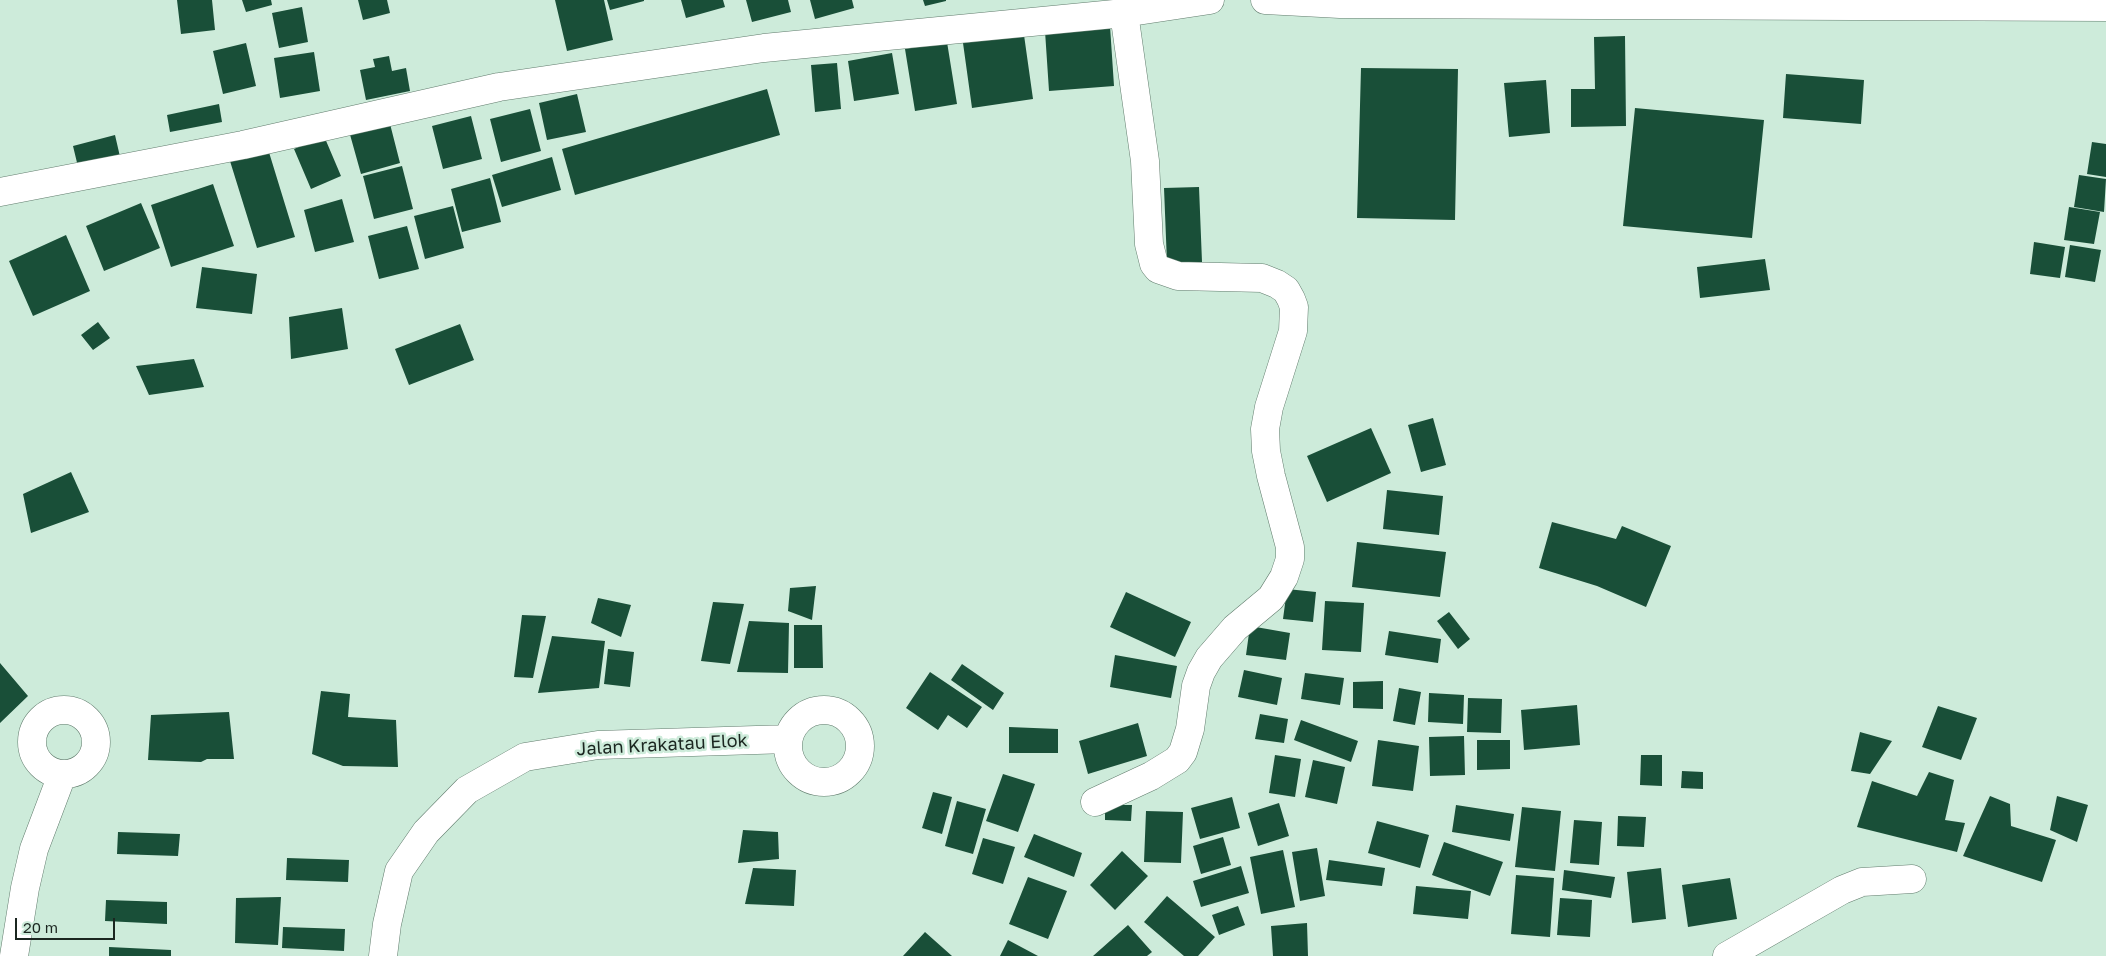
<!DOCTYPE html>
<style>
body{margin:0}
#map{position:relative;width:2106px;height:956px;overflow:hidden;background:#cdebda;font-family:"Golos Text",sans-serif}
canvas{display:block}
.scale{position:absolute;left:15px;top:918px;width:100px;height:22px;box-sizing:border-box;border:2px solid #1b2620;border-top:0;padding-left:6px;font-size:15px;line-height:18px;white-space:nowrap;color:#1b2620;-webkit-text-stroke:4px #cdebda;paint-order:stroke}
</style>
<div id="map">
<canvas width="2106" height="956"></canvas>
<div class="scale">20 m</div>
</div>
<script>
const c = document.querySelector('canvas').getContext('2d');
c.lineJoin = 'round';
function fill(path, color) { c.fillStyle = color; c.fill(path, 'evenodd'); }
const toPath = rows => new Path2D(rows.map(r => 'M' + r).join(''));
function strokePath(path, color, width, dash) { c.strokeStyle = color; c.lineWidth = width; c.lineCap = dash ? 'butt' : 'round'; c.setLineDash(dash || []); c.stroke(path); }
function drawText(font, color, halo, rows, align = 'center') {
  c.font = font + ' "Golos Text",sans-serif'; c.lineWidth = 5; c.setLineDash([]); c.textBaseline = 'middle'; c.strokeStyle = halo; c.fillStyle = color; for (const [text, x, y, turn = 0] of rows) {
    c.save(); c.translate(x, y); c.rotate((+turn || 0) * Math.PI / 180); c.textAlign = isNaN(turn) ? turn : align; if (halo) c.strokeText(text, 0, 0); c.fillText(text, 0, 0); c.restore();
  }
}
const building = toPath([
 [177,0,212,0,215,30,181,34],
 [242,0,271,0,272,5,246,12],
 [358,0,387,0,390,13,363,20],
 [555,0,604,0,613,40,567,51],
 [607,0,644,0,644,1,610,10],
 [681,0,723,0,725,7,686,18],
 [746,0,788,0,791,12,752,22],
 [810,0,852,0,854,8,815,19],
 [923,0,946,0,946,1,925,6],
 [302,7,308,42,279,48,272,13],
 [1110,26,1114,86,1049,91,1045,31],
 [1024,35,1033,99,972,108,963,43],
 [1625,36,1626,126,1571,127,1571,89,1595,89,1594,37],
 [947,42,957,104,915,111,905,49],
 [246,43,256,86,223,94,213,51],
 [314,52,320,91,280,98,274,58],
 [892,53,899,94,854,101,848,61],
 [389,56,392,71,406,68,410,91,366,100,360,70,375,67,373,59],
 [837,63,841,109,815,112,811,65],
 [1361,68,1458,69,1455,220,1357,218],
 [1786,74,1864,80,1861,124,1783,118],
 [1546,80,1550,133,1509,137,1504,83],
 [767,89,780,135,575,195,562,149],
 [577,94,586,132,547,140,539,103],
 [219,104,222,122,170,132,167,115],
 [1635,108,1764,120,1752,238,1623,226],
 [530,109,541,151,501,162,490,119],
 [471,116,482,159,443,169,432,126],
 [389,120,400,163,361,174,349,131],
 [115,135,121,161,79,171,73,146],
 [324,136,341,176,311,189,294,149],
 [2092,142,2106,144,2106,177,2087,174],
 [268,149,295,237,257,248,230,161],
 [552,157,561,190,502,207,492,175],
 [402,166,413,209,374,219,363,176],
 [2079,175,2106,179,2104,212,2074,207],
 [490,178,501,222,462,232,451,189],
 [213,184,234,246,171,267,151,205],
 [1199,187,1202,262,1167,263,1164,188],
 [342,199,354,242,315,252,304,210],
 [141,203,160,248,104,271,86,226],
 [453,206,464,248,425,259,414,216],
 [2069,207,2100,212,2094,244,2064,240],
 [407,226,419,269,379,279,368,236],
 [66,235,90,291,33,316,9,261],
 [2034,242,2065,247,2060,278,2030,274],
 [2070,245,2101,250,2095,282,2065,277],
 [1765,259,1770,290,1700,298,1697,267],
 [202,267,257,274,252,314,196,308],
 [342,308,348,349,291,359,289,317],
 [98,322,110,338,93,350,81,335],
 [460,324,474,360,409,385,395,349],
 [194,359,204,387,149,395,136,366],
 [1433,418,1446,465,1421,472,1408,425],
 [1371,428,1391,473,1327,502,1307,456],
 [71,472,89,512,31,533,23,494],
 [1387,490,1443,496,1439,535,1383,529],
 [1552,522,1616,539,1622,526,1671,546,1646,607,1597,586,1539,568],
 [1357,542,1446,552,1440,597,1352,587],
 [816,586,812,620,788,611,790,588],
 [1287,589,1316,592,1313,622,1283,619],
 [1126,592,1191,622,1175,657,1110,627],
 [598,598,631,605,621,637,591,623],
 [1325,601,1364,603,1361,652,1322,650],
 [713,602,744,604,730,664,701,661],
 [1449,612,1470,639,1458,649,1437,621],
 [522,615,546,616,533,678,514,677],
 [749,621,789,623,788,673,737,672],
 [794,625,822,625,823,668,794,668],
 [1250,626,1290,633,1286,660,1246,655],
 [1389,631,1441,639,1438,663,1385,655],
 [552,636,605,641,599,688,538,693],
 [608,649,634,652,630,687,604,684],
 [1115,655,1177,666,1171,698,1110,687],
 [0,663,28,696,0,723],
 [962,664,1004,693,993,710,951,680],
 [1244,670,1282,678,1277,705,1238,697],
 [930,672,982,707,967,728,948,715,938,730,906,708],
 [1305,673,1344,678,1340,705,1301,699],
 [1383,681,1383,709,1353,708,1353,682],
 [1399,688,1421,692,1415,725,1393,721],
 [321,691,350,694,348,717,396,720,398,767,343,766,312,754],
 [1429,693,1464,695,1463,724,1428,722],
 [1468,698,1502,699,1501,733,1467,732],
 [1577,705,1580,745,1524,750,1521,710],
 [1938,706,1977,718,1961,760,1922,747],
 [229,712,234,759,207,759,201,762,148,760,151,715],
 [1260,714,1288,719,1284,743,1255,739],
 [1301,720,1358,741,1351,762,1294,740],
 [1138,723,1147,756,1088,774,1079,741],
 [1009,727,1058,729,1058,753,1009,753],
 [1860,732,1892,741,1870,774,1851,771],
 [1464,736,1465,775,1430,776,1429,737],
 [1378,740,1419,746,1413,791,1372,786],
 [1477,740,1510,740,1510,769,1477,770],
 [1275,755,1301,759,1295,797,1269,793],
 [1641,755,1662,755,1662,786,1640,785],
 [1313,760,1345,767,1337,804,1305,797],
 [1682,771,1703,772,1703,789,1681,788],
 [1929,772,1954,780,1945,820,1965,823,1957,852,1857,827,1872,781,1917,796],
 [1003,774,1035,784,1018,832,986,821],
 [933,792,952,797,942,834,922,828],
 [1990,796,2010,804,2011,826,2056,840,2042,882,1963,856],
 [2057,796,2088,805,2077,842,2050,830],
 [1232,797,1240,828,1200,839,1191,808],
 [957,801,986,809,973,854,945,846],
 [1279,803,1289,836,1258,846,1248,813],
 [1105,805,1132,805,1131,821,1105,820],
 [1456,805,1514,814,1510,841,1452,832],
 [1522,807,1561,811,1555,871,1515,867],
 [1146,811,1183,812,1181,863,1144,862],
 [1618,816,1646,817,1644,847,1617,846],
 [1574,820,1602,822,1599,865,1570,863],
 [1377,821,1429,835,1420,868,1368,853],
 [743,830,778,832,779,859,738,863],
 [118,832,180,834,178,856,117,854],
 [1034,834,1082,853,1074,877,1024,857],
 [1223,837,1231,865,1201,874,1193,846],
 [983,838,1015,847,1003,884,972,874],
 [1444,842,1503,862,1490,896,1432,875],
 [1317,848,1325,896,1300,901,1292,852],
 [1283,850,1295,907,1261,914,1250,857],
 [1122,851,1148,876,1115,910,1090,885],
 [287,858,349,860,348,882,286,880],
 [1329,860,1385,868,1382,886,1326,880],
 [1241,866,1249,893,1201,907,1193,881],
 [753,868,796,870,794,906,745,904],
 [1661,868,1666,919,1632,923,1627,872],
 [1564,870,1615,877,1611,898,1562,890],
 [1516,875,1554,878,1550,937,1511,934],
 [1028,877,1067,891,1048,939,1009,924],
 [1730,878,1737,919,1688,927,1682,885],
 [1416,886,1471,891,1468,919,1413,914],
 [1167,896,1215,937,1198,956,1184,956,1144,922],
 [281,897,278,945,235,943,236,898],
 [1560,898,1592,900,1590,937,1557,935],
 [106,900,167,902,167,924,105,921],
 [1238,906,1245,925,1219,935,1212,915],
 [1307,923,1308,956,1273,956,1271,926],
 [1128,925,1152,952,1147,956,1093,956],
 [283,927,345,929,344,951,282,948],
 [925,932,952,956,903,956],
 [1008,940,1038,956,1000,956],
 [109,947,171,950,171,956,109,956]
]);
const minor = toPath([
 '32 742a32 32 0 1 1 64 0a32 32 0 1 1-64 0Z',
 '788 746a36 36 0 1 1 72 0a36 36 0 1 1-72 0Z',
 [1095,802,1151,776,1177,760,1183,752,1190,729,1196,686,1201,672,1209,658,1235,628,1271,598,1284,577,1290,559,1290,547,1271,476,1266,451,1265,429,1269,407,1293,331,1294,307,1291,299,1286,290,1277,284,1262,278,1178,276,1158,269,1154,264,1149,244,1145,161,1124,13],
 [14,956,25,888,34,849,62,775],
 [383,956,387,924,399,871,426,832,467,790,525,757,598,745,788,739],
 [1727,956,1842,890,1862,882,1912,879]
]);
const tertiary = toPath([
 [1265,0,1340,4,2106,7],
 [0,192,243,145,499,87,764,48,1124,13,1210,0]
]);
const streetNames = [
 ["Jalan Krakatau Elok",662,745,-3]
];
fill(building, '#194f38');
strokePath(minor, '#617c6d', 29);
strokePath(tertiary, '#617c6d', 29);
strokePath(minor, '#fff', 28);
strokePath(tertiary, '#fff', 28);
drawText('18px', '#1b2620', '#cdebda', streetNames);
</script>
